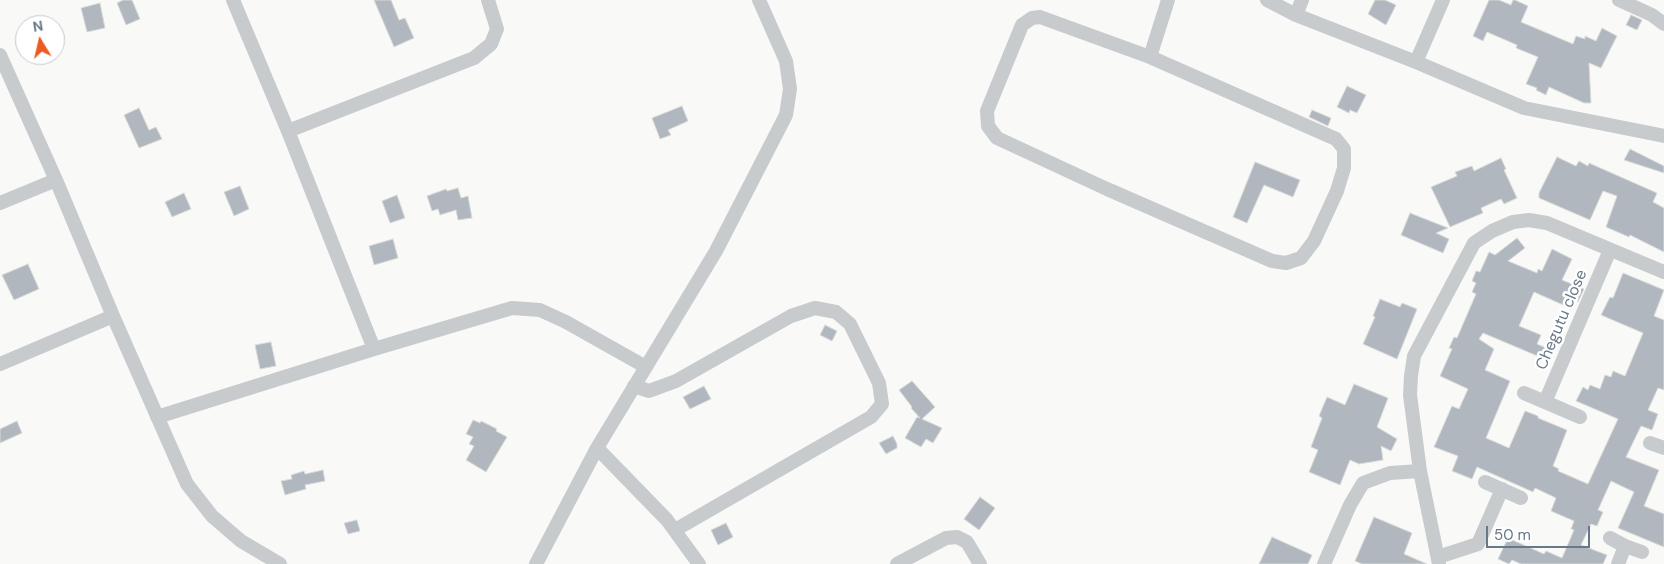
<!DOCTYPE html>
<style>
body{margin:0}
#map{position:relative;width:1664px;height:564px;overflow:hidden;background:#f9f9f7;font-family:"DM Sans",sans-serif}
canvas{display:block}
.north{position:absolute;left:15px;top:15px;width:50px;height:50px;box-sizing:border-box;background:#fff;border:1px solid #c2c9d0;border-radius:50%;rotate:351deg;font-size:14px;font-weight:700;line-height:20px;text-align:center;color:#677889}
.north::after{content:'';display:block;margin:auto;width:18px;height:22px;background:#ec5a24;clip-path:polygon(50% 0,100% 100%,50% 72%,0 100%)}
.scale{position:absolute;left:1486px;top:526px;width:104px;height:22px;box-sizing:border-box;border:2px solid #677889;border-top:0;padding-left:6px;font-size:15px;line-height:18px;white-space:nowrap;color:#677889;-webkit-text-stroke:4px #fff;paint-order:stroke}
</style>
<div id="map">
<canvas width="1664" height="564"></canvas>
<div class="north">N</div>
<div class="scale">50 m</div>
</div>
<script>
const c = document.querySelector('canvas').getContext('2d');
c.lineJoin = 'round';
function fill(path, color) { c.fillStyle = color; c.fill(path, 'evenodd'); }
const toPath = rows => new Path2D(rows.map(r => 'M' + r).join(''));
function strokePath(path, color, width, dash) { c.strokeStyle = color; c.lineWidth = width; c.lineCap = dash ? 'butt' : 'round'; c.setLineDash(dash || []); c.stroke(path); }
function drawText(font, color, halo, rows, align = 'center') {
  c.font = font + ' "DM Sans",sans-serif'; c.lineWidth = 5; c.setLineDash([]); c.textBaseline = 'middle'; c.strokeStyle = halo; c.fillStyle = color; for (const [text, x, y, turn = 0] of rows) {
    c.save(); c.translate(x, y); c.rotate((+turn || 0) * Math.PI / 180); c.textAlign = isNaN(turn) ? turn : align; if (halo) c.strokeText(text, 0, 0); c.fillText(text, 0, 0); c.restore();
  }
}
const building = toPath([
 [123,0,132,0,140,19,126,25,117,3,123,0],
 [374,0,391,0,399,20,405,18,414,38,394,47,374,0],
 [1375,0,1385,0,1396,5,1386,25,1368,14,1375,0],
 [1489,0,1499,0,1511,5,1513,0,1515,0,1528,6,1521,22,1573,44,1576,36,1585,39,1585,36,1596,41,1602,28,1617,36,1601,68,1589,63,1591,103,1584,103,1549,87,1546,95,1536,90,1537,88,1526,84,1538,57,1516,48,1517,45,1487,32,1483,41,1473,36,1489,0],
 [100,3,105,28,87,32,81,8,100,3],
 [1631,15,1642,20,1637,30,1626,25,1631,15],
 [1347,86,1366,95,1357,113,1350,110,1349,113,1337,107,1347,86],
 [682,106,688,121,668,130,671,135,660,139,652,118,682,106],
 [139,108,149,130,156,127,162,139,139,148,124,115,139,108],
 [1312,110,1331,118,1328,126,1309,117,1312,110],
 [1630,149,1664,166,1664,173,1624,160,1630,149],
 [1557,157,1576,166,1579,161,1588,166,1589,163,1657,193,1653,202,1664,208,1664,252,1630,235,1629,237,1606,227,1617,196,1603,191,1590,220,1539,198,1539,193,1557,157],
 [1501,158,1506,169,1504,170,1517,198,1504,204,1501,199,1481,208,1483,213,1450,227,1431,187,1457,176,1455,172,1472,166,1474,171,1501,158],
 [1255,162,1300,180,1293,197,1264,185,1247,223,1233,217,1255,162],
 [240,186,249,209,234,216,224,192,240,186],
 [458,188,461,198,468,196,472,218,458,220,456,210,440,215,438,209,432,211,427,196,446,189,447,191,458,188],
 [184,193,191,209,172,217,165,202,184,193],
 [397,195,405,218,390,223,382,201,397,195],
 [1410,213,1448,228,1436,233,1449,239,1443,253,1401,235,1410,213],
 [1517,238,1525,248,1508,261,1537,273,1538,269,1542,271,1552,249,1572,259,1562,280,1584,289,1578,302,1574,299,1570,308,1534,292,1519,326,1541,335,1537,344,1551,350,1547,360,1483,333,1479,339,1494,349,1485,370,1510,381,1486,438,1509,448,1525,411,1538,416,1538,418,1567,430,1553,466,1559,469,1558,471,1588,484,1618,419,1576,401,1583,387,1588,390,1590,385,1600,389,1605,375,1611,377,1613,371,1625,376,1643,333,1601,315,1610,297,1613,298,1623,273,1664,290,1654,316,1664,320,1664,390,1658,388,1648,410,1658,414,1652,430,1641,426,1626,457,1659,470,1644,506,1664,514,1664,547,1618,528,1634,492,1611,481,1598,510,1603,512,1597,526,1591,524,1581,545,1607,555,1603,564,1521,564,1512,560,1509,564,1498,559,1508,538,1544,554,1546,551,1562,558,1574,530,1571,529,1574,521,1551,511,1556,498,1535,488,1533,492,1477,467,1472,479,1452,471,1458,456,1434,447,1452,406,1459,409,1468,389,1440,376,1452,349,1449,348,1454,337,1457,338,1476,294,1472,292,1476,283,1472,281,1476,271,1480,272,1489,252,1495,255,1517,238],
 [393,239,398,258,374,265,369,246,393,239],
 [28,264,39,289,14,300,2,275,28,264],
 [1380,299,1400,307,1402,303,1417,309,1397,359,1363,344,1375,317,1373,316,1380,299],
 [825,325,837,331,832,341,820,335,825,325],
 [271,342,276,366,260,369,255,345,271,342],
 [912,381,935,407,922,419,942,428,933,443,926,439,921,447,905,438,917,417,920,418,911,408,912,407,899,390,912,381],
 [1354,384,1388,398,1377,427,1397,439,1391,451,1381,446,1383,460,1359,464,1350,460,1340,485,1309,472,1318,450,1311,447,1322,418,1319,416,1327,397,1345,405,1354,384],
 [704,386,711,399,690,409,683,397,704,386],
 [473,420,480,423,481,421,497,429,496,431,507,437,486,472,466,460,474,446,469,444,473,437,466,434,473,420],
 [17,421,22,433,0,443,0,429,17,421],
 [893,436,897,444,897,448,886,454,879,443,893,436],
 [323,470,325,481,305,485,306,489,285,495,281,481,292,479,291,475,304,471,305,474,323,470],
 [980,497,995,508,979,530,964,519,980,497],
 [1374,517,1412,533,1404,554,1427,564,1362,564,1355,561,1374,517],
 [357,520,360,531,348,534,344,523,357,520],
 [726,523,733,537,718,545,711,530,726,523],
 [1272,537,1312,555,1308,564,1259,564,1272,537]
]);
const minor = toPath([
 [233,0,288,131,374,349],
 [1267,0,1296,15,1416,62,1524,108,1664,136],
 [1619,0,1652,15,1664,24],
 [1296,15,1302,0],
 [1040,17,1150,57,1336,139,1344,149,1344,168,1337,191,1314,241,1301,258,1286,263,1272,261,1107,189,997,138,988,126,987,111,1022,25,1032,18,1040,17],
 [0,55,56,180,113,316,187,484,212,516,241,541,280,564],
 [1150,57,1168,0],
 [1416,62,1443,0],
 [288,131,474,58,491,44,497,29,488,0],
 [0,203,56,180],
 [0,364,113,316],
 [634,386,649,391,676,381,791,316,815,308,836,312,850,324,879,383,882,404,871,417,675,530],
 [1524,393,1580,417],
 [1545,402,1610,250],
 [157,417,374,349,512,308,540,310,566,322,646,367],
 [1650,443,1664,448],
 [597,448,667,520,699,564],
 [1485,482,1521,498],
 [1610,538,1625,546,1642,552],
 [1438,557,1478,544,1502,489],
 [536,564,597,448,716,251,786,115,790,89,786,61,759,0],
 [897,564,946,538,957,537,967,542,980,564],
 [1324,564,1350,505,1363,483,1390,473,1420,471],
 [1439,564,1420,471,1410,395,1411,376,1414,356,1474,243,1492,231,1513,222,1529,220,1547,223,1664,272],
 [1618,564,1625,546]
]);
const streetNames = [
 ["Chegutu close",1562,320,-67]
];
fill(building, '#b0b7be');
strokePath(building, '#dbdbd9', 1);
strokePath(minor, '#c7cbce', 14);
drawText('16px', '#677889', '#fff', streetNames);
</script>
